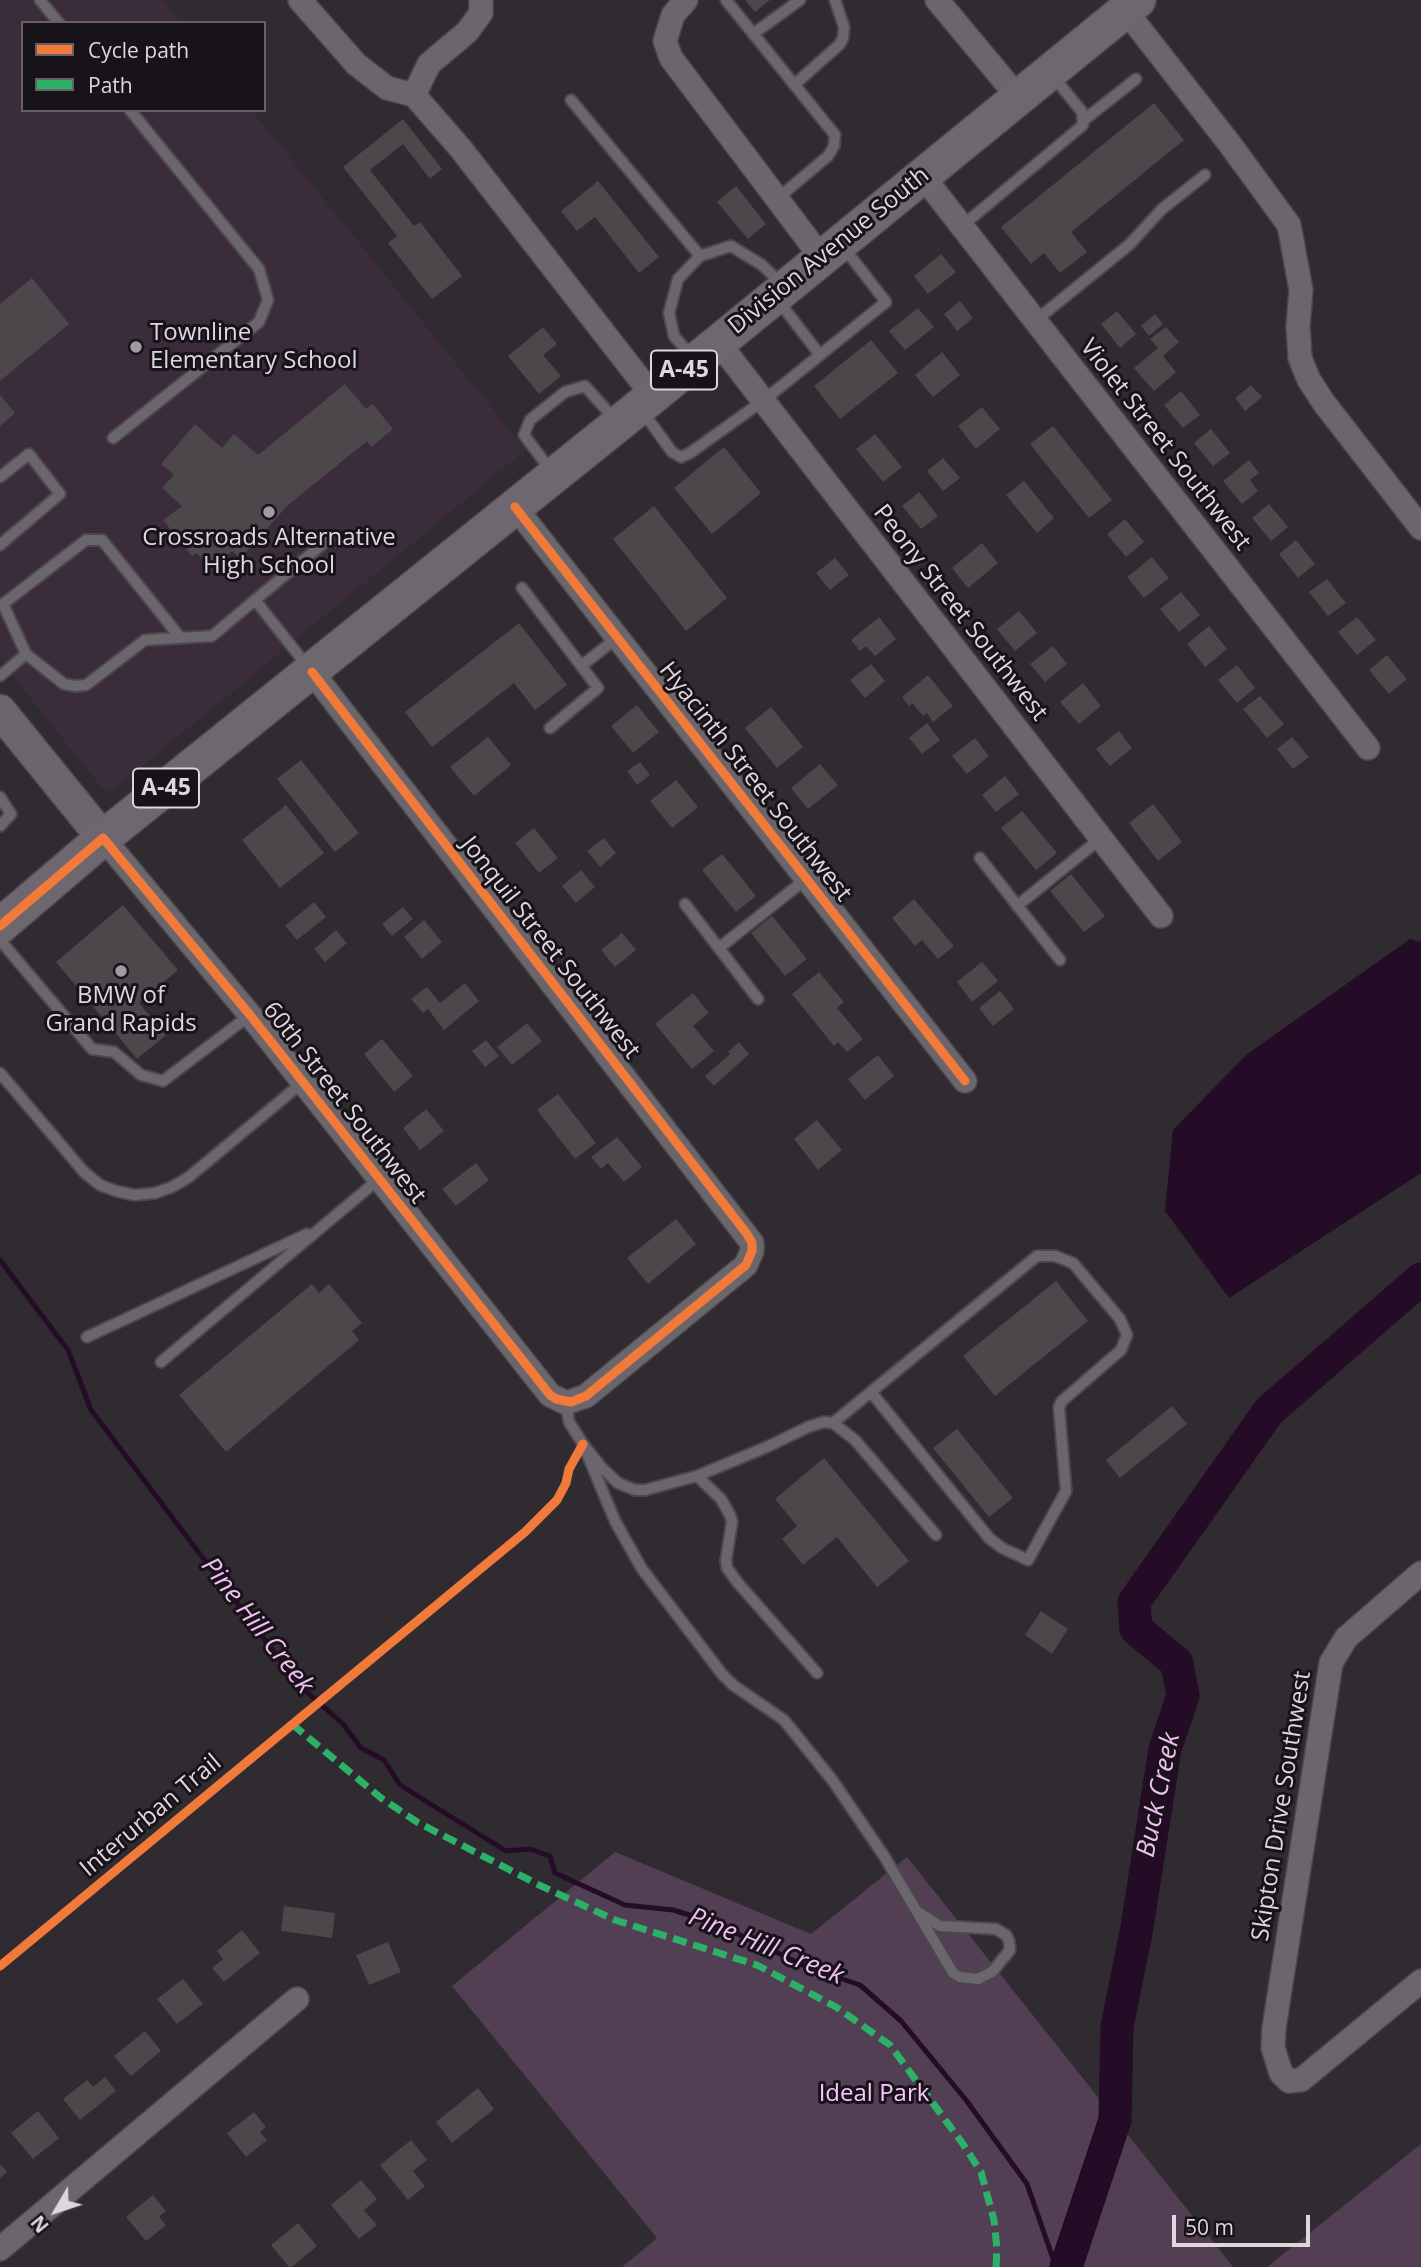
<!DOCTYPE html>
<style>
body{margin:0}
#map{position:relative;width:1421px;height:2267px;overflow:hidden;background:#302b30;font-family:"Open Sans",sans-serif}
canvas{display:block}
.legend{position:absolute;left:21px;top:21px;width:245px;height:91px;box-sizing:border-box;background:#181318;border:2px solid #676167;margin:0;padding:9px 12px;list-style:none;font-size:21px;color:#ded7de}
.legend li{display:flex;align-items:center;gap:14px;height:35px}
.legend b{width:35px;border:2px solid #676167}
.north{position:absolute;left:21px;top:2176px;width:70px;height:70px;-webkit-text-stroke:5px #181318;paint-order:stroke;rotate:231deg;font-size:19px;font-weight:700;line-height:28px;text-align:center;color:#ded7de}
.north::after{content:'';display:block;margin:auto;width:24px;height:32px;background:#ded7de;clip-path:polygon(50% 0,100% 100%,50% 72%,0 100%)}
.scale{position:absolute;left:1172px;top:2215px;width:138px;height:32px;box-sizing:border-box;border:4px solid #ded7de;border-top:0;padding-left:9px;font-size:21px;line-height:24px;white-space:nowrap;color:#ded7de;-webkit-text-stroke:5px #181318;paint-order:stroke}
</style>
<div id="map">
<canvas width="1421" height="2267"></canvas>
<ul class="legend">
<li><b style="height:9px;background:#f17a3a"></b>Cycle path</li>
<li><b style="height:9px;background:#2db169"></b>Path</li>
</ul>
<div class="north">N</div>
<div class="scale">50 m</div>
</div>
<script>
const c = document.querySelector('canvas').getContext('2d');
c.lineJoin = 'round';
function fill(path, color) { c.fillStyle = color; c.fill(path, 'evenodd'); }
const toPath = rows => new Path2D(rows.map(r => 'M' + r).join(''));
function strokePath(path, color, width, dash) { c.strokeStyle = color; c.lineWidth = width; c.lineCap = dash ? 'butt' : 'round'; c.setLineDash(dash || []); c.stroke(path); }
function drawText(font, color, halo, rows, align = 'center') {
  c.font = font + ' "Open Sans",sans-serif'; c.lineWidth = 6; c.setLineDash([]); c.textBaseline = 'middle'; c.strokeStyle = halo; c.fillStyle = color; for (const [text, x, y, turn = 0] of rows) {
    c.save(); c.translate(x, y); c.rotate((+turn || 0) * Math.PI / 180); c.textAlign = isNaN(turn) ? turn : align; if (halo) c.strokeText(text, 0, 0); c.fillText(text, 0, 0); c.restore();
  }
}
const built = toPath([
 [0,0,163,0,181,23,23,23,23,110,252,110,526,450,110,793,100,786,0,660]
]);
const green = toPath([
 [615,1852,811,1934,907,1857,1233,2267,622,2267,657,2238,452,1986],
 [1421,2144,1421,2267,1267,2267]
]);
const water = toPath([
 [1410,939,1421,942,1421,1173,1229,1298,1165,1211,1173,1130,1246,1055]
]);
const stream = toPath([
 [0,1260,68,1350,91,1410,299,1685,343,1724,361,1748,384,1760,400,1785,506,1851,530,1849,550,1856,555,1873,625,1905,673,1910,715,1923,807,1967,860,1985,901,2021,966,2100,1027,2184,1056,2267]
]);
const river = toPath([
 [1066,2267,1115,2120,1117,2026,1136,1933,1165,1749,1183,1696,1177,1663,1136,1629,1134,1602,1269,1411,1421,1279]
]);
const building = toPath([
 [745,0,770,0,755,12],
 [1154,103,1184,140,1071,232,1087,252,1060,273,1044,253,1031,264,1001,227],
 [403,119,442,169,430,179,403,144,370,170,414,226,420,222,462,276,432,299,388,243,397,236,343,167],
 [598,181,659,257,639,273,595,217,577,231,561,211],
 [736,186,766,224,748,239,717,202],
 [941,254,956,272,928,294,914,276],
 [32,278,69,324,0,381,0,304],
 [960,301,973,318,957,331,944,314],
 [918,308,934,327,905,350,889,331],
 [1117,311,1136,334,1120,348,1101,324],
 [1155,314,1163,324,1149,336,1141,326],
 [543,327,557,344,543,355,561,376,539,394,508,356],
 [1166,327,1179,342,1163,356,1176,372,1154,391,1134,368,1158,348,1150,339],
 [871,340,898,373,840,419,814,386],
 [942,352,960,375,933,397,915,375],
 [345,384,366,409,373,404,393,429,371,447,367,441,287,506,241,558,232,551,210,568,197,553,192,556,163,520,182,506,162,488,174,475,161,464,195,424,222,448,234,434,258,455],
 [1251,385,1262,397,1245,411,1235,398],
 [1181,391,1200,415,1183,428,1164,405],
 [0,395,15,413,0,426],
 [982,407,1000,429,976,449,958,426],
 [1053,426,1112,500,1089,518,1030,444],
 [1211,429,1230,453,1213,466,1194,443],
 [875,434,902,467,883,482,856,449],
 [724,447,761,493,712,534,674,488],
 [943,458,960,478,943,491,927,471],
 [1249,460,1259,473,1250,480,1258,491,1242,504,1223,481],
 [1024,481,1054,518,1037,533,1006,495],
 [919,492,938,516,921,529,902,506],
 [1269,504,1288,527,1271,541,1252,518],
 [654,506,727,598,686,631,613,539],
 [1125,519,1144,542,1126,557,1107,534],
 [1296,540,1315,564,1298,578,1279,554],
 [982,543,998,563,968,588,952,568],
 [1152,557,1169,578,1144,598,1127,577],
 [835,558,849,575,830,590,816,573],
 [1327,579,1346,603,1328,616,1309,592],
 [1181,592,1200,615,1179,632,1160,609],
 [1019,611,1037,633,1015,651,997,629],
 [879,617,896,639,875,656,866,646,860,651,851,640],
 [1357,617,1376,640,1357,655,1338,632],
 [519,623,567,685,535,710,514,683,432,747,405,712],
 [1209,626,1227,649,1205,667,1187,644],
 [1053,646,1067,664,1045,682,1030,664],
 [1387,655,1407,679,1389,694,1369,670],
 [871,664,885,681,865,698,850,680],
 [1237,665,1255,688,1237,703,1218,680],
 [928,675,953,706,933,722,927,713,923,716,912,703,909,706,902,697],
 [1083,683,1101,706,1079,724,1060,702],
 [1260,696,1284,724,1267,738,1243,709],
 [637,705,659,732,633,753,611,726],
 [771,707,803,747,777,768,745,728],
 [927,723,940,740,922,754,909,738],
 [1119,731,1132,748,1110,766,1096,749],
 [488,737,511,765,474,796,450,767],
 [1292,737,1309,757,1293,769,1277,749],
 [975,738,989,756,967,774,952,756],
 [301,760,359,833,335,852,277,779],
 [640,762,650,775,637,785,627,771],
 [820,764,838,785,808,809,791,788],
 [1005,776,1019,794,996,812,982,795],
 [676,780,698,807,672,828,650,801],
 [1153,804,1182,842,1158,861,1129,823],
 [286,805,324,853,280,888,242,840],
 [1022,811,1057,853,1036,870,1001,828],
 [534,828,558,858,539,873,515,843],
 [604,838,616,853,600,867,587,851],
 [722,854,756,896,736,912,702,870],
 [581,870,595,887,576,903,562,886],
 [1071,874,1105,916,1084,932,1050,891],
 [914,899,954,946,938,959,922,940,915,946,892,918],
 [314,902,326,917,297,940,285,926],
 [123,905,178,970,139,1003,166,1035,137,1059,56,962],
 [403,907,413,919,392,936,382,924],
 [772,916,807,959,785,976,751,933],
 [424,920,442,942,422,959,404,937],
 [336,930,347,943,325,962,314,949],
 [622,933,636,950,615,967,601,950],
 [982,962,998,981,972,1002,957,982],
 [819,972,844,1002,837,1008,863,1039,847,1052,838,1042,834,1046,792,994],
 [465,983,479,1001,444,1030,428,1009,423,1013,411,999,427,987,440,1003],
 [1000,991,1014,1009,993,1026,979,1008],
 [693,993,709,1013,693,1026,714,1051,692,1069,655,1024],
 [527,1023,542,1041,512,1065,497,1047],
 [382,1039,413,1076,394,1092,364,1054],
 [486,1040,499,1056,485,1067,472,1051],
 [739,1042,749,1054,714,1086,705,1076,730,1054,728,1052],
 [878,1055,894,1076,865,1100,848,1079],
 [558,1094,596,1143,575,1159,537,1110],
 [426,1109,444,1131,420,1150,403,1128],
 [817,1120,842,1150,818,1170,794,1139],
 [617,1137,642,1167,624,1182,608,1163,601,1169,591,1157],
 [476,1163,489,1180,456,1206,442,1189],
 [676,1219,696,1244,648,1284,627,1258],
 [1056,1281,1088,1321,995,1396,963,1356],
 [312,1284,319,1293,329,1284,362,1323,352,1331,359,1340,226,1452,179,1395],
 [1172,1406,1187,1424,1120,1478,1106,1460],
 [957,1429,1013,1498,989,1517,933,1448],
 [824,1458,909,1561,877,1587,837,1537,803,1565,782,1539,797,1526,775,1499],
 [1041,1611,1068,1629,1052,1654,1025,1635],
 [284,1906,335,1913,332,1938,281,1931],
 [242,1930,260,1953,224,1982,212,1968,223,1959,217,1951],
 [388,1942,401,1972,369,1985,356,1955],
 [183,1979,203,2004,177,2024,157,1999],
 [145,2031,161,2051,131,2076,114,2056],
 [105,2077,116,2091,80,2120,63,2099,87,2080,93,2087],
 [478,2088,494,2109,452,2143,436,2122],
 [38,2111,59,2138,33,2159,11,2133],
 [254,2112,266,2127,260,2132,267,2140,246,2157,227,2133],
 [411,2140,427,2160,413,2171,425,2186,408,2200,380,2165],
 [0,2164,7,2172,0,2178],
 [361,2180,377,2199,364,2210,377,2225,359,2239,331,2205],
 [153,2195,166,2211,159,2217,166,2225,146,2241,126,2217],
 [298,2223,317,2246,292,2267,289,2267,271,2245]
]);
const service = toPath([
 [40,0,59,23],
 [726,0,835,135,834,146,828,156,777,199],
 [753,34,800,0],
 [794,85,840,44,843,38,844,27,835,0],
 [571,100,700,256],
 [1084,120,1136,79],
 [962,226,1083,125,1082,112,1053,76],
 [777,299,820,355],
 [1035,321,1130,244,1162,209,1205,175],
 [692,357,674,336,669,313,678,279,700,256,731,246,762,265,783,285],
 [643,412,672,452,681,457,690,453,764,400,886,302,844,248],
 [113,438,259,322,268,300,259,269,130,110],
 [552,472,524,435,530,420,565,392,585,386,617,422],
 [0,477,29,454,60,494,0,545],
 [522,588,598,688,550,728],
 [255,600,330,538],
 [26,654,3,604,86,540,102,540,179,636],
 [581,666,617,638],
 [0,676,26,654,64,684,76,686,86,685,145,640,212,636,255,600,308,667],
 [0,797,11,814,0,826],
 [980,858,1060,960],
 [685,904,758,999],
 [1017,906,1101,838],
 [0,940,92,1049,114,1052,141,1075,163,1081,250,1015],
 [719,948,806,879],
 [0,1073,84,1172,100,1185,116,1191,134,1195,155,1193,172,1187,189,1177,303,1082],
 [87,1337,307,1234],
 [161,1362,379,1179],
 [566,1403,569,1422,583,1444,615,1521,642,1569,722,1674,733,1685,784,1720,833,1781,884,1856,953,1973,960,1977,978,1979,992,1972,1010,1950,1009,1941,1006,1935,996,1929,940,1926,918,1912],
 [833,1423,855,1440,936,1535],
 [583,1444,603,1469,618,1483,635,1490,645,1490,697,1476,769,1446,808,1427,824,1422,833,1423,1037,1256,1055,1256,1073,1263,1120,1319,1127,1335,1121,1350,1062,1401,1059,1407,1066,1491,1028,1560,1002,1548,989,1538,871,1392],
 [697,1476,721,1499,730,1515,732,1522,726,1560,727,1568,738,1583,817,1673]
]);
const minor = toPath([
 [300,0,356,64,387,88,414,95,461,149,653,396],
 [686,0,673,15,665,41,671,58,821,257],
 [937,0,1018,97],
 [1125,10,1229,143,1289,225,1301,290,1298,326,1300,358,1309,380,1324,403,1421,528],
 [414,95,429,64,467,32,481,13,481,0],
 [922,175,1368,748],
 [718,342,1161,916],
 [515,507,965,1081],
 [103,838,250,1015,550,1395,566,1403,586,1396,746,1265,752,1251,752,1243,312,672],
 [1421,1573,1346,1638,1331,1663,1274,2028,1273,2048,1281,2073,1289,2081,1301,2080,1421,1981],
 [0,2249,297,1999]
]);
const secondary = toPath([
 [0,711,103,838]
]);
const primary = toPath([
 [0,926,103,838,653,396,1138,0]
]);
const quiet = toPath([
 [292,1724,381,1798,417,1822,539,1885,615,1920,757,1965,836,2007,890,2045,963,2144,981,2172,994,2220,997,2249,996,2267]
]);
const cycleway = toPath([
 [515,507,965,1081],
 [0,926,103,838,250,1015,550,1395,556,1399,571,1402,586,1396,746,1265,752,1251,752,1243,747,1234,312,672],
 [0,1966,525,1532,557,1500,566,1483,569,1469,583,1444]
]);
const markers = [
 [136,347,7,"#a19ba1"],
 [269,512,7,"#a19ba1"],
 [121,971,7,"#a19ba1"]
];
const shields = [
 [684,370,66],
 [166,788,66]
];
const shieldNames = [
 ["A-45",684,370],
 ["A-45",166,788]
];
const streetNames = [
 ["Division Avenue South",829,251,-39],
 ["Violet Street Southwest",1165,445,52],
 ["Peony Street Southwest",960,613,52],
 ["Hyacinth Street Southwest",755,782,52],
 ["Jonquil Street Southwest",550,948,52],
 ["60th Street Southwest",344,1103,52],
 ["Skipton Drive Southwest",1282,1806,-81],
 ["Interurban Trail",151,1816,-40]
];
const poiNames = [
 ["Townline",150,333,"left"],
 ["Elementary School",150,361,"left"],
 ["Crossroads Alternative",269,538],
 ["High School",269,566],
 ["BMW of",121,996],
 ["Grand Rapids",121,1024]
];
const parkNames = [
 ["Ideal Park",874,2094]
];
const waterNames = [
 ["Pine Hill Creek",257,1626,52],
 ["Buck Creek",1159,1795,-78],
 ["Pine Hill Creek",766,1947,22]
];
fill(built, '#3a2c3a');
fill(green, '#533f54');
fill(water, '#240b26');
strokePath(stream, '#240b26', 5);
strokePath(river, '#240b26', 33);
fill(building, '#4b474b');
strokePath(service, '#4b474c', 14);
strokePath(minor, '#4b474c', 26);
strokePath(secondary, '#4b474c', 35);
strokePath(primary, '#4b474c', 38);
strokePath(service, '#6b666c', 10);
strokePath(minor, '#6b666c', 23);
strokePath(secondary, '#6b666c', 32);
strokePath(primary, '#6f676f', 35);
strokePath(quiet, '#2db169', 7, [14, 7]);
strokePath(cycleway, '#f17a3a', 9);
for (const [x, y, r, color] of markers) { const dot = new Path2D(); dot.arc(x, y, r, 0, 2 * Math.PI); c.fillStyle = color; c.fill(dot); strokePath(dot, '#181318', 2.5); }
for (const [x, y, w] of shields) { const box = new Path2D(); box.roundRect(x - w / 2, y - 19.5, w, 39, 5); c.fillStyle = '#181318'; c.fill(box); strokePath(box, '#ded7de', 2); }
drawText('bold 23px', '#ded7de', null, shieldNames);
drawText('24px', '#ded7de', '#181318', streetNames);
drawText('24px', '#ded7de', '#181318', poiNames);
drawText('24px', '#fcc6fe', '#181318', parkNames);
drawText('italic 26px', '#f2bdf5', '#181318', waterNames);
</script>
